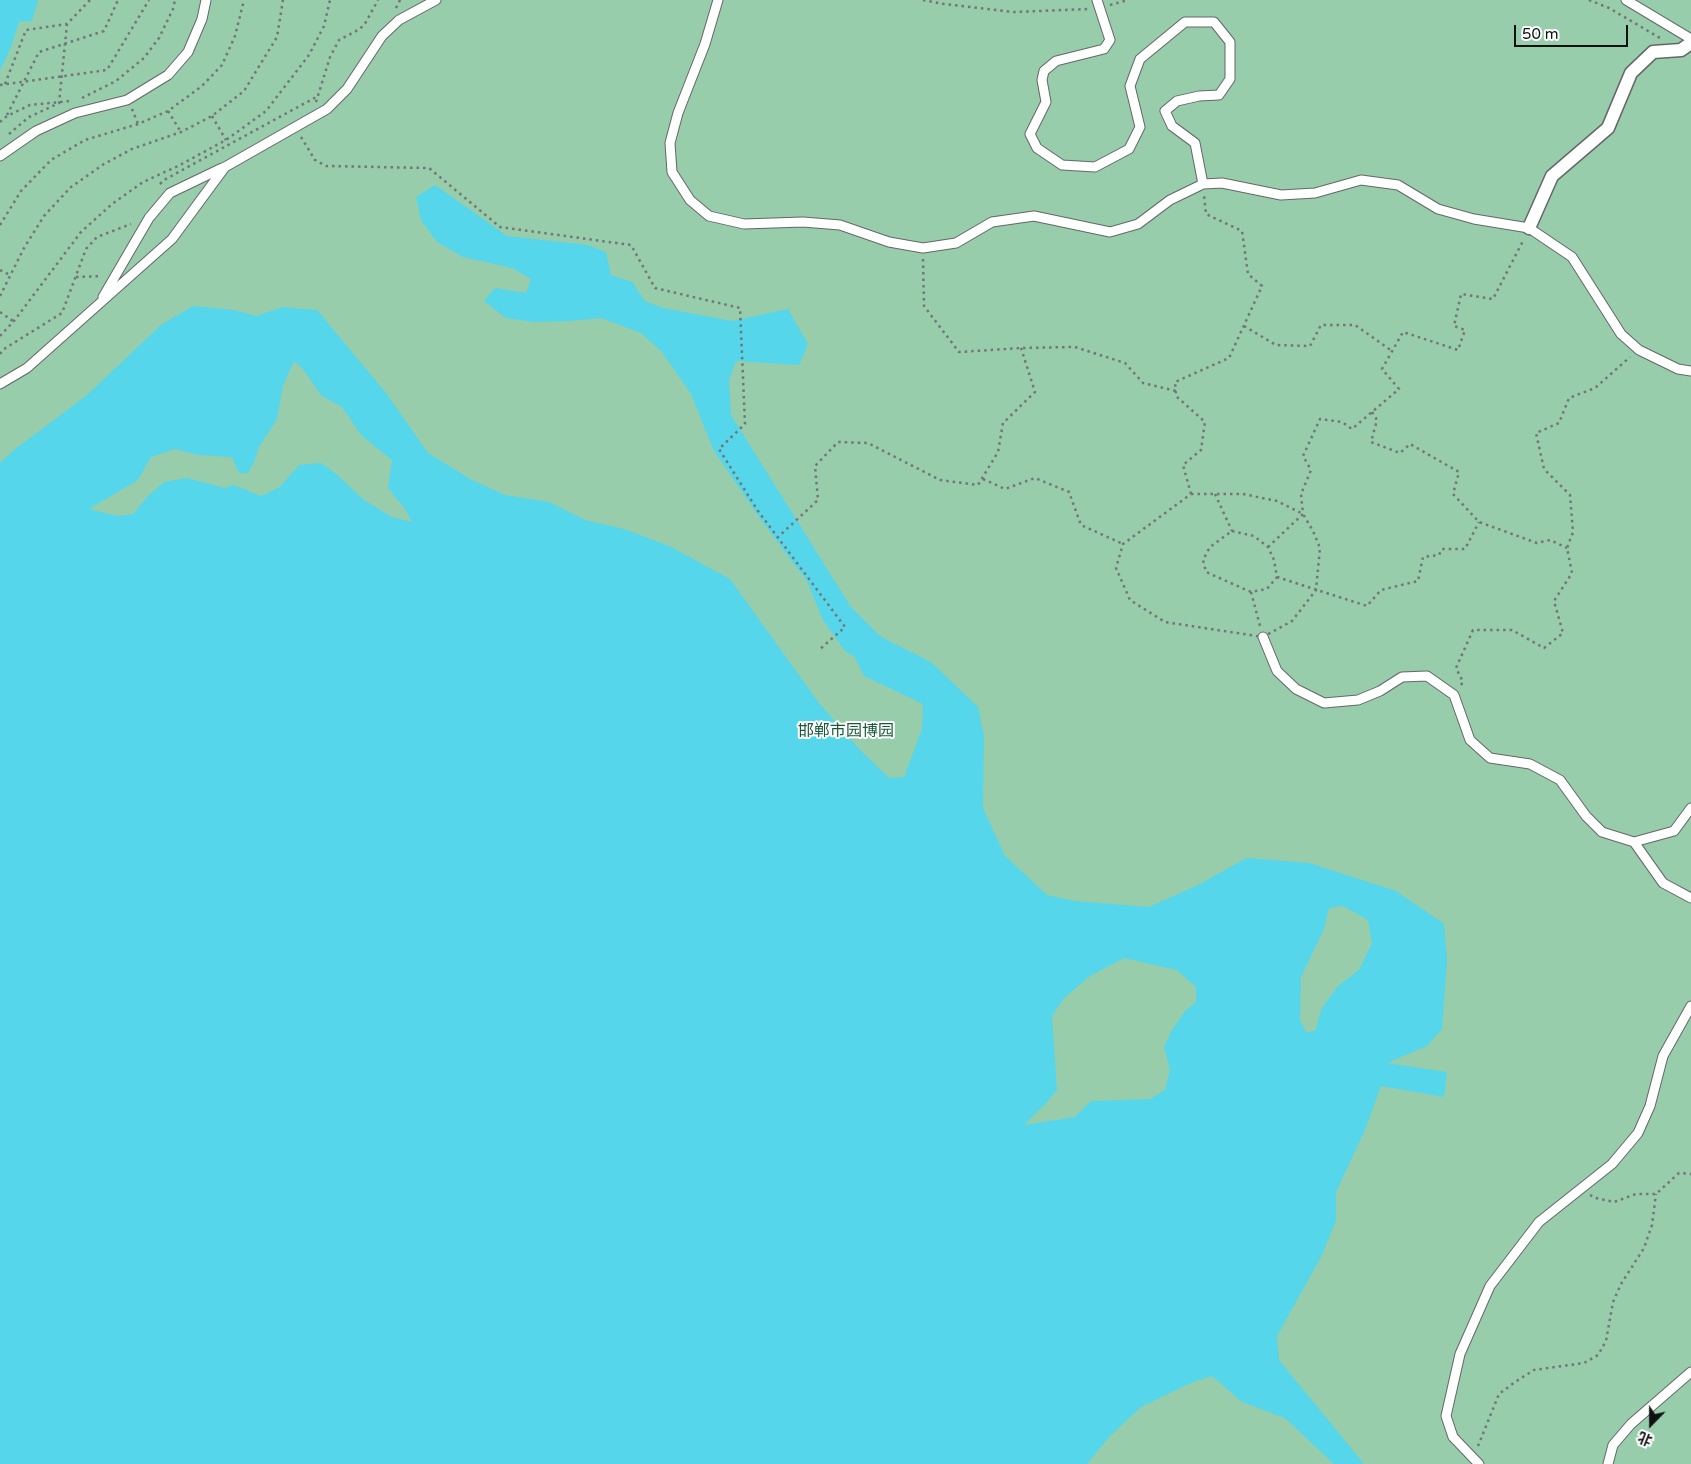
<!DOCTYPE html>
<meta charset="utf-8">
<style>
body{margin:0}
#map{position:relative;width:1691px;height:1464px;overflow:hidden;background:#e7e8ea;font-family:"Varela Round","Noto Sans SC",sans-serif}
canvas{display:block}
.north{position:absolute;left:1626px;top:1399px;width:50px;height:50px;-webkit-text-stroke:4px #fff;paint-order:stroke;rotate:202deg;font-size:14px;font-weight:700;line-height:20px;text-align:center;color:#0f1010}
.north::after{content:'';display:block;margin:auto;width:18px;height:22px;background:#0f1010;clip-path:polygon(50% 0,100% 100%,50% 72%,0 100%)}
.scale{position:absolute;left:1514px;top:25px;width:114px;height:22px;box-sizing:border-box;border:2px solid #0f1010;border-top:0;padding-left:6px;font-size:15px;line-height:18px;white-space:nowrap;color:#0f1010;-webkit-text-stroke:4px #fff;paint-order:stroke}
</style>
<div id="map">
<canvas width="1691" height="1464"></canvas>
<div class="north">北</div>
<div class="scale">50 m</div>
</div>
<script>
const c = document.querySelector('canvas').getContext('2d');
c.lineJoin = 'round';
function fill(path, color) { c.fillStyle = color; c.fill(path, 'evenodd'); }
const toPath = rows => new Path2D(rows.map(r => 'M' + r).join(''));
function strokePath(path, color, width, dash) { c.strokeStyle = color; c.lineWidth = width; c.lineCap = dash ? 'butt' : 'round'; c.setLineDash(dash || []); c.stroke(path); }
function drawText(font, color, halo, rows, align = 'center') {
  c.font = font + ' "Varela Round","Noto Sans SC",sans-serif'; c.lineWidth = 4; c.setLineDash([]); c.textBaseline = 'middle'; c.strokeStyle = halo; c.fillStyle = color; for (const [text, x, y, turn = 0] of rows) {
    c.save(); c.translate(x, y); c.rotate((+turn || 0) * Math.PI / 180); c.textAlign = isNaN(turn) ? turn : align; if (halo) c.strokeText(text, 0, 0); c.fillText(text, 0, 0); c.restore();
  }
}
const green = toPath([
 [0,0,1691,0,1691,1464,0,1464]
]);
const water = toPath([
 [0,0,38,0,32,21,19,22,10,50,0,70],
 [435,185,507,236,588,245,606,252,611,275,632,282,645,301,663,308,732,321,788,309,808,344,799,365,736,361,729,380,731,415,851,607,881,637,931,662,978,707,984,736,983,808,1005,856,1047,895,1075,901,1149,907,1196,886,1247,858,1309,863,1396,891,1444,924,1447,960,1442,1029,1427,1046,1387,1063,1447,1072,1444,1097,1381,1086,1365,1130,1336,1192,1336,1221,1321,1257,1277,1336,1279,1360,1364,1464,1334,1464,1285,1418,1242,1402,1212,1376,1193,1382,1141,1407,1110,1436,1087,1464,0,1464,0,463,14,450,86,396,161,325,193,306,234,310,256,316,283,307,317,310,386,393,428,453,470,479,505,495,549,502,585,520,624,529,669,546,730,579,819,703,860,750,889,778,904,777,922,729,923,704,864,676,854,656,845,651,823,620,807,581,764,524,714,451,691,394,662,352,641,333,601,318,570,321,533,322,506,318,484,301,495,288,526,293,531,279,512,268,463,257,437,242,421,220,416,197],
 [294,361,303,369,322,396,342,407,362,436,392,460,388,488,405,509,412,522,392,517,364,500,335,473,321,463,299,465,280,487,261,496,233,485,225,488,187,478,164,482,148,496,133,514,117,516,89,509,138,480,151,457,175,449,198,455,232,457,239,473,248,473,254,462,259,447,277,419,283,386],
 [1343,906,1368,920,1372,943,1359,970,1338,986,1322,1008,1315,1031,1306,1032,1300,1020,1301,977,1324,929,1329,908],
 [1124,958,1177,970,1196,987,1196,1002,1185,1011,1172,1030,1164,1047,1170,1070,1165,1090,1150,1099,1091,1101,1075,1117,1024,1125,1047,1102,1057,1090,1052,1016,1064,998,1090,976]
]);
const path = toPath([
 [923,0,944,4,1014,12,1088,9],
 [1589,0,1609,8,1660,38],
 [1110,5,1128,0],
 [396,8,400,0],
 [5,84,26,30,67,24,90,0],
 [0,85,107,70,149,0],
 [82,98,116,81,144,58,159,38,173,9,175,0],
 [316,102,330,57,339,40,360,29,366,22,378,0],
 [132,109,138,124],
 [168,111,181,132],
 [7,115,39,52,104,31,118,0],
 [212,116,226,140],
 [0,122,7,116,30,105,70,101],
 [9,134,29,117,59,103,67,24],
 [301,137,315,160,326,166,429,168,500,227,631,245,655,288,740,308,745,424,719,449,758,511,845,627,819,650],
 [160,184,164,180,318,96],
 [0,225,21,191,51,160,85,140,138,124,168,111,202,86,222,65,235,36,244,0],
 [923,259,924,306,959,352,1021,348,1075,347,1125,363,1143,383,1176,391],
 [0,270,10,275],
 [76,277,102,276],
 [0,296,24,248,44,216,71,187,104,164,132,149,181,132,212,116,244,91,277,37,283,0],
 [0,312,13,321],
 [1244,326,1276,345,1310,346,1321,325,1355,325,1392,351],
 [0,336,14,321,81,232,112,204,143,182,178,166,226,140,266,111,309,55,324,26,330,0],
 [0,354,4,349,62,313,86,249,97,237,131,224],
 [1372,412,1377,420,1371,442,1400,453,1410,444,1459,472,1453,494,1479,522,1537,543,1550,540,1567,548],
 [983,479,1005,489,1035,478,1069,492,1081,525,1123,544],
 [1191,494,1243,494,1277,501,1303,514,1313,531,1320,548,1316,590,1292,621,1263,637,1165,622,1130,600,1116,568,1123,544,1191,494],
 [1191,494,1183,465,1201,450,1205,422,1176,396,1175,382,1229,358,1262,286,1248,274,1242,231,1206,214,1204,195],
 [1215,494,1232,531],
 [1232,531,1254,536,1268,547,1274,560,1277,577,1267,589,1251,592,1206,572,1203,560,1210,547,1232,531],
 [777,538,818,500,815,466,838,442,868,443,940,480,978,485,998,452,1003,423,1035,392,1021,348],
 [1268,547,1303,514,1301,494,1311,470,1303,456,1320,419,1342,422,1352,429,1399,389,1382,369,1403,332,1458,350,1465,330,1454,326,1461,294,1493,299,1524,239],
 [1277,577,1367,606,1381,590,1418,581,1423,557,1439,555,1442,549,1465,549,1479,522],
 [1251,592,1260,626],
 [1461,685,1463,682,1456,668,1473,630,1512,630,1544,648,1563,633,1554,601,1572,573,1567,548,1573,532,1570,495,1544,469,1536,433,1559,423,1569,398,1595,388,1630,357],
 [1590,1195,1596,1198,1614,1202,1636,1194,1656,1194,1679,1173,1691,1174],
 [1478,1446,1499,1394,1515,1382,1534,1370,1584,1363,1598,1355,1606,1341,1613,1302,1621,1284,1644,1248,1652,1225,1656,1194]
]);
const service = toPath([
 [718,0,705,44,678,113,670,143,672,172,690,200,709,216,744,224,803,222,840,225,889,242,923,248,956,243,992,222,1034,216,1110,232,1138,224,1170,200,1203,184,1222,183,1281,195,1315,193,1361,180,1398,185,1438,209,1474,219,1529,228,1572,257,1621,334,1639,350,1678,369,1691,371],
 [1097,0,1110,40,1104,49,1056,61,1044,71,1042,80,1046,102,1030,134,1037,148,1062,165,1095,167,1129,149,1140,127,1130,86,1140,59,1185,22,1214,22,1230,42,1230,79,1219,95,1199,96,1177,101,1165,111,1172,126,1195,143,1203,184],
 [1626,0,1691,39],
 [0,156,36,131,75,113,127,100,168,75,188,52,202,19,206,0],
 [103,297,149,218,170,193,222,168],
 [0,384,27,368,172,239,225,167,327,109,347,89,382,36,399,20,436,0],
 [1263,637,1277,671,1296,689,1324,703,1358,700,1380,691,1402,677,1427,676,1454,695,1470,740,1490,758,1530,764,1560,780,1586,816,1602,832,1634,842,1674,831,1691,808],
 [1634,842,1663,883,1691,898],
 [1479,1464,1453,1437,1446,1416,1460,1354,1490,1286,1539,1222,1612,1164,1638,1133,1650,1106,1663,1056,1691,1006],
 [1608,1464,1613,1445,1631,1424,1691,1372]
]);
const pedestrian = toPath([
 [1529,228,1552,176,1608,128,1631,73,1653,52,1681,50,1691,43]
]);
const parkNames = [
 ["邯郸市园博园",846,732]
];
fill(green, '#97cdab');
fill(water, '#55d6eb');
strokePath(service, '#656668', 11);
strokePath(pedestrian, '#656668', 15);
strokePath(path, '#747576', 2.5, [2.5, 4]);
strokePath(service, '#fff', 9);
strokePath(pedestrian, '#fff', 12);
drawText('16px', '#175a38', '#fff', parkNames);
</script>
